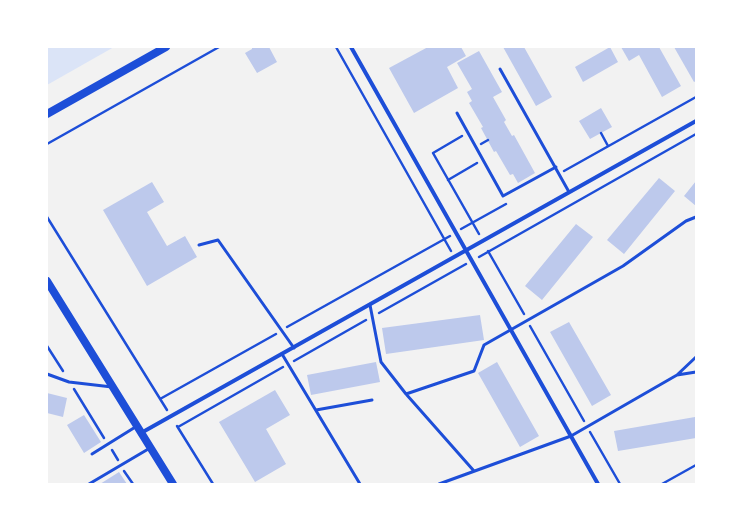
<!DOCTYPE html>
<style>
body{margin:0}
#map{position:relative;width:743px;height:531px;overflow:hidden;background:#f2f2f2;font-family:Montserrat,sans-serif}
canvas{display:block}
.frame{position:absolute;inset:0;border:48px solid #fff;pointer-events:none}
</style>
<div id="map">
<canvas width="743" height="531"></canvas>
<div class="frame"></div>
</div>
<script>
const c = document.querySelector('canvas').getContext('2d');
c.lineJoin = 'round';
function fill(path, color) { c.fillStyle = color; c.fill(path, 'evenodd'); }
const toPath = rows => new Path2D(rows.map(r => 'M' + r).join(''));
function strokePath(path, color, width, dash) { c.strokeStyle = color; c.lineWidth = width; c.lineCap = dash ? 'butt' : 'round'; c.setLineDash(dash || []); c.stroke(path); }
const green = toPath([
 [47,47,114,47,47,85]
]);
const building = toPath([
 [252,47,269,47,277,62,257,73,245,53,252,49],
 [428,47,461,47,466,56,447,67,458,88,414,113,389,68],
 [503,47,524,47,552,97,536,106],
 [610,47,618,62,583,82,575,67],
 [621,47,659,47,681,86,662,97,639,55,629,61],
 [674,47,696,47,696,81,694,82],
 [479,51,502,92,493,97,506,120,504,122,512,136,514,135,535,173,518,183,513,174,510,175,496,151,494,152,481,128,483,127,469,103,472,101,467,92,472,89,457,63],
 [601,108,612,127,590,139,579,121],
 [659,178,675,191,624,254,607,240],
 [696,181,696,206,684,196],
 [152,182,164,202,147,212,167,246,185,236,197,257,147,286,103,210],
 [576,224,593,237,542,300,525,286],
 [480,315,484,340,386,354,382,328],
 [569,322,611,395,592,406,550,332],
 [376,362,380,382,311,395,307,375],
 [497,362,539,436,520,447,478,373],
 [275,390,290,415,266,429,286,464,255,482,219,422],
 [47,393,67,398,63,417,47,413],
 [84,415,101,442,84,453,67,425],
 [695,417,696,438,618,451,614,431],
 [119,472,127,484,100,484]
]);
const path = toPath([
 [336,47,451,251],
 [601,133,608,146],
 [462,136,433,153,479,234],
 [47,144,219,47],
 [481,144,488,140],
 [564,171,696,97],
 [448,180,477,163],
 [47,217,167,410],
 [461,229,506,204],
 [488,251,524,314],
 [479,257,696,134],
 [379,313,466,264],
 [530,326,584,421],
 [287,327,450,236],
 [47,346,63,371],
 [294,361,366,320],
 [74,389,104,438],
 [160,399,276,334],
 [177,426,213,484],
 [178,427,283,367],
 [590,432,620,484],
 [112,450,118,460],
 [124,471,133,484],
 [662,484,696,465]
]);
const service = toPath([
 [500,69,569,192],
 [457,113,503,196,556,167],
 [199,245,218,240,294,348],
 [370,305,381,362,406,394,474,471],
 [282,354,360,484],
 [47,374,69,382,112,387],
 [677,375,696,372],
 [406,394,474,371,484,345,623,266,686,221,696,217],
 [316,410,372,400],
 [92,454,137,426],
 [89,484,150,448],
 [439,484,571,436,677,375,696,357]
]);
const minor = toPath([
 [351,47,598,484],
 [141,433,696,121]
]);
const secondary = toPath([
 [47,114,166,47],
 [47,281,173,484]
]);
fill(green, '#dbe4f7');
fill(building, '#bdc9ec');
strokePath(path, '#1d4ed8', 2.5);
strokePath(service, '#1d4ed8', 3);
strokePath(minor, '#1d4ed8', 4);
strokePath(secondary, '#1d4ed8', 8);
</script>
